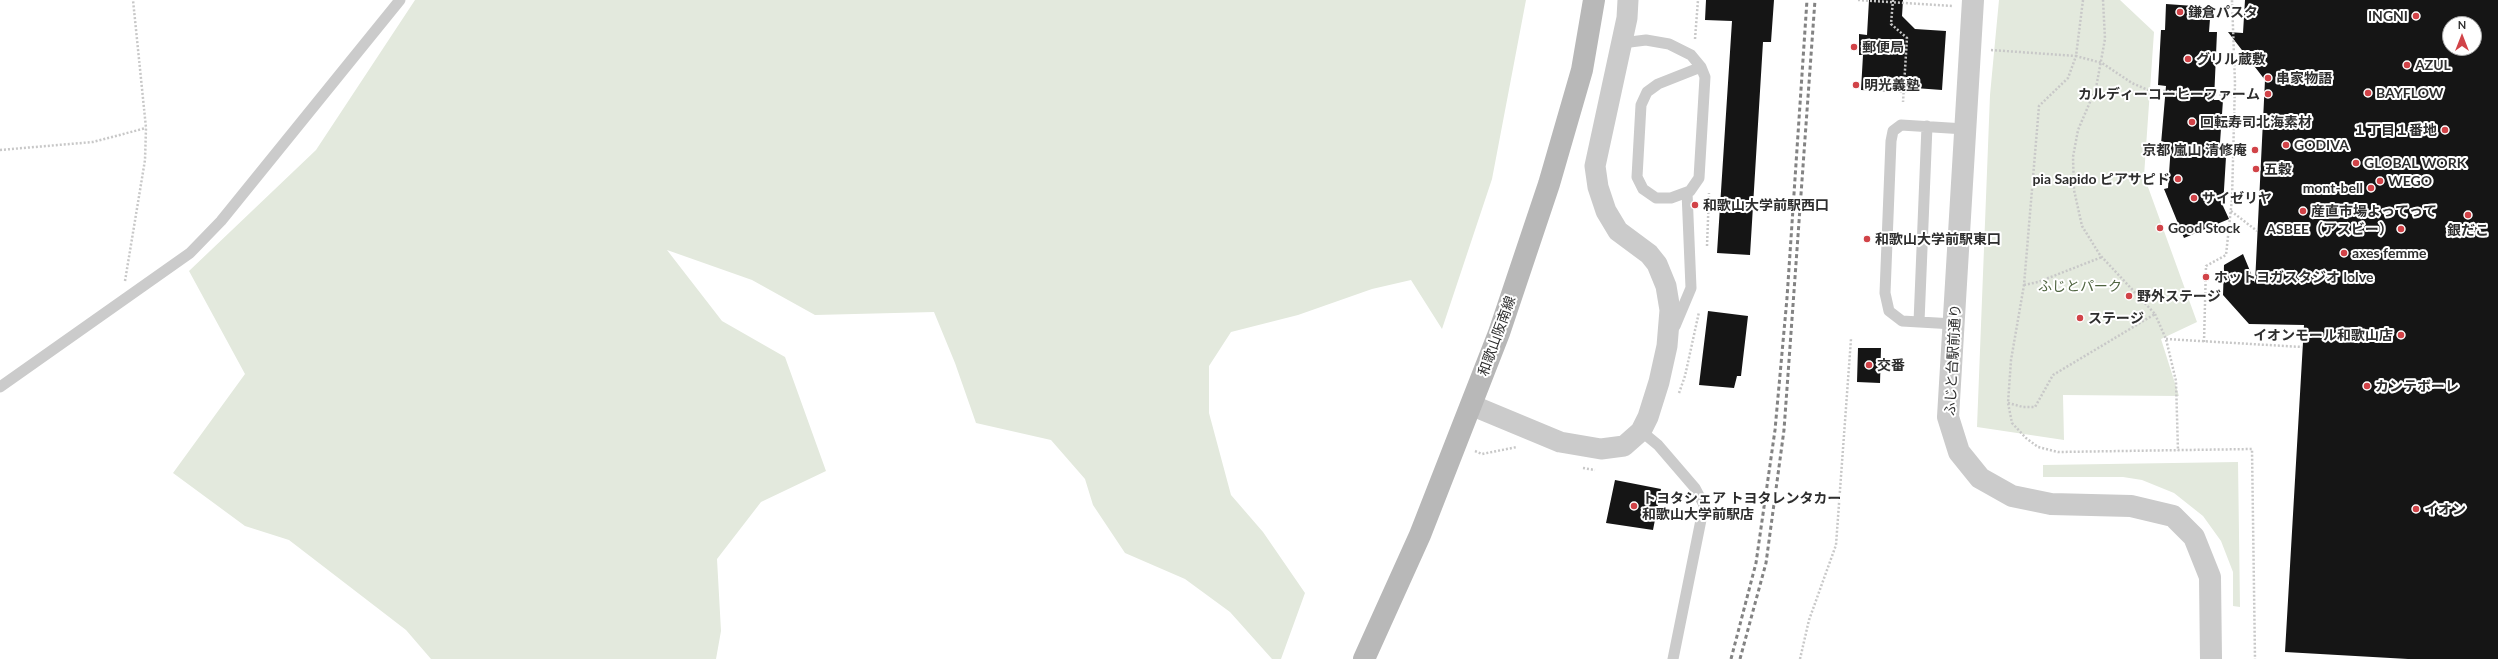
<!DOCTYPE html>
<meta charset="utf-8">
<style>
body{margin:0}
#map{position:relative;width:2498px;height:659px;overflow:hidden;background:#fff;font-family:Lato,sans-serif}
canvas{display:block}
.north{position:absolute;left:2442px;top:16px;width:40px;height:40px;box-sizing:border-box;background:#fff;border:1px solid #ababab;border-radius:50%;rotate:0deg;font-size:11px;font-weight:700;line-height:16px;text-align:center;color:#2e2e2e}
.north::after{content:'';display:block;margin:auto;width:14px;height:18px;background:#d14348;clip-path:polygon(50% 0,100% 100%,50% 72%,0 100%)}
</style>
<div id="map">
<canvas width="2498" height="659"></canvas>
<div class="north">N</div>
</div>
<script>
const c = document.querySelector('canvas').getContext('2d');
c.lineJoin = 'round';
function fill(path, color) { c.fillStyle = color; c.fill(path, 'evenodd'); }
const toPath = rows => new Path2D(rows.map(r => 'M' + r).join(''));
function strokePath(path, color, width, dash) { c.strokeStyle = color; c.lineWidth = width; c.lineCap = dash ? 'butt' : 'round'; c.setLineDash(dash || []); c.stroke(path); }
function drawText(font, color, halo, rows, align = 'center') {
  c.font = font + ' Lato,"Noto Sans JP",sans-serif'; c.lineWidth = 4; c.setLineDash([]); c.textBaseline = 'middle'; c.strokeStyle = halo; c.fillStyle = color; for (const [text, x, y, turn = 0] of rows) {
    c.save(); c.translate(x, y); c.rotate((+turn || 0) * Math.PI / 180); c.textAlign = isNaN(turn) ? turn : align; if (halo) c.strokeText(text, 0, 0); c.fillText(text, 0, 0); c.restore();
  }
}
const green = toPath([
 [415,0,1526,0,1492,179,1442,329,1411,280,1372,289,1298,315,1231,332,1209,366,1209,413,1231,495,1263,532,1305,593,1281,659,1272,659,1230,612,1185,579,1125,553,1093,505,1085,479,1051,440,976,423,955,363,934,312,815,315,752,280,667,250,722,321,785,357,826,471,761,502,717,559,721,631,716,659,431,659,406,630,289,540,245,526,173,473,245,374,189,271,316,150],
 [1999,0,2120,0,2154,32,2144,176,2197,322,2161,339,2179,396,2063,395,2064,440,1977,427,1990,95],
 [2238,462,2240,607,2233,606,2233,572,2221,541,2203,516,2174,493,2142,480,2123,477,2043,477,2043,465]
]);
const building = toPath([
 [1706,0,1774,0,1771,42,1763,42,1750,255,1717,253,1732,21,1705,20],
 [1869,0,1903,0,1902,16,1915,29,1946,31,1942,90,1915,88,1914,93,1861,90,1863,55,1859,55,1859,34,1867,35],
 [2245,0,2498,0,2498,659,2408,659,2285,652,2304,325,2249,324,2223,295,2224,265,2243,254,2255,283,2265,80,2228,32,2243,33],
 [2450,24,2474,24,2474,48,2450,48],
 [2166,4,2194,6,2194,18,2210,19,2209,32,2217,32,2214,100,2223,100,2219,157,2226,157,2223,206,2229,219,2184,238,2164,189,2168,188,2171,145,2161,144,2166,86,2158,85,2161,30,2165,30],
 [1708,311,1748,316,1741,376,1737,376,1734,388,1699,385],
 [1858,348,1881,348,1880,383,1857,382],
 [1615,480,1661,489,1653,530,1606,523]
]);
const path = toPath([
 [1858,0,1953,6],
 [1893,0,1891,24,1907,38,1903,102],
 [2083,0,2076,56,2102,63,2132,83,2148,90,2234,95],
 [1695,39,1698,0],
 [1991,50,2076,56,2068,78,2039,106,2024,285,2011,360,2008,403,2012,423,2026,438,2038,447,2058,452,2252,449,2255,659],
 [0,150,93,142,146,128],
 [2231,211,2257,231],
 [1707,246,1709,193],
 [125,281,145,160,146,128,133,0],
 [2024,285,2038,282,2102,257],
 [2155,314,2166,339,2176,381,2178,451],
 [2166,339,2302,347],
 [2204,342,2206,266,2226,255,2232,199,2235,83,2232,0],
 [1679,393,1685,376,1699,312],
 [2008,403,2023,407,2035,407,2053,375,2155,314,2100,255,2082,226,2074,190,2073,157,2078,130,2096,88,2105,39,2103,0],
 [1475,451,1482,454,1517,447],
 [1583,468,1595,470],
 [1800,659,1809,620,1836,545,1851,339]
]);
const service = toPath([
 [1622,43,1646,40,1669,44,1691,55,1701,67,1705,77,1699,178,1690,191,1671,198,1656,198,1643,189,1637,177,1641,105,1647,92,1658,84,1701,67],
 [1919,322,1927,126],
 [1954,324,1902,321,1889,311,1885,293,1891,141,1893,131,1901,125,1965,129],
 [1675,326,1691,288,1687,192],
 [0,387,190,253,221,221,400,0],
 [1641,431,1658,445,1695,488,1704,505,1673,659]
]);
const minor = toPath([
 [1471,405,1560,442,1601,449,1624,446,1641,431,1648,417,1659,382,1667,346,1670,310,1666,286,1657,264,1649,254,1618,231,1606,211,1598,187,1595,166,1627,18,1628,0]
]);
const tertiary = toPath([
 [1973,0,1948,417,1959,452,1980,478,2012,496,2051,504,2131,506,2173,516,2194,537,2210,577,2211,659]
]);
const secondary = toPath([
 [1364,659,1420,535,1499,333,1549,184,1582,70,1594,0]
]);
const rail = toPath([
 [1731,659,1756,563,1775,430,1787,298,1807,0],
 [1740,659,1766,563,1784,430,1815,0]
]);
const markers = [
 [2180,12,4,"#d14348"],
 [2416,16,4,"#d14348"],
 [1854,47,4,"#d14348"],
 [2188,59,4,"#d14348"],
 [2407,65,4,"#d14348"],
 [2268,78,4,"#d14348"],
 [1856,85,4,"#d14348"],
 [2368,93,4,"#d14348"],
 [2268,94,4,"#d14348"],
 [2192,122,4,"#d14348"],
 [2445,130,4,"#d14348"],
 [2286,145,4,"#d14348"],
 [2255,150,4,"#d14348"],
 [2356,163,4,"#d14348"],
 [2256,169,4,"#d14348"],
 [2178,179,4,"#d14348"],
 [2380,181,4,"#d14348"],
 [2371,188,4,"#d14348"],
 [2194,198,4,"#d14348"],
 [1695,205,4,"#d14348"],
 [2303,211,4,"#d14348"],
 [2468,215,4,"#d14348"],
 [2160,228,4,"#d14348"],
 [2401,229,4,"#d14348"],
 [1867,239,4,"#d14348"],
 [2344,253,4,"#d14348"],
 [2206,277,4,"#d14348"],
 [2129,296,4,"#d14348"],
 [2080,318,4,"#d14348"],
 [2401,335,4,"#d14348"],
 [1869,365,4,"#d14348"],
 [2367,386,4,"#d14348"],
 [1634,506,4,"#d14348"],
 [2416,509,4,"#d14348"]
];
const poiNames = [
 ["鎌倉パスタ",2188,12],
 ["INGNI",2408,16,"right"],
 ["郵便局",1862,47],
 ["グリル蔵敷",2196,59],
 ["AZUL",2415,65],
 ["串家物語",2276,78],
 ["明光義塾",1864,85],
 ["BAYFLOW",2376,93],
 ["カルディーコーヒーファーム",2260,94,"right"],
 ["回転寿司北海素材",2200,122],
 ["１丁目１番地",2437,130,"right"],
 ["GODIVA",2294,145],
 ["京都 嵐山 清修庵",2247,150,"right"],
 ["GLOBAL WORK",2364,163],
 ["五穀",2264,169],
 ["pia Sapido ピアサピド",2170,179,"right"],
 ["WEGO",2388,181],
 ["mont-bell",2363,188,"right"],
 ["サイゼリヤ",2202,198],
 ["和歌山大学前駅西口",1703,205],
 ["産直市場よってって",2311,211],
 ["Good Stock",2168,228],
 ["ASBEE（アスビー）",2393,229,"right"],
 ["銀だこ",2468,230,"center"],
 ["和歌山大学前駅東口",1875,239],
 ["axes femme",2352,253],
 ["ホットヨガスタジオ loIve",2214,277],
 ["野外ステージ",2137,296],
 ["ステージ",2088,318],
 ["イオンモール和歌山店",2393,335,"right"],
 ["交番",1877,365],
 ["カンテボーレ",2375,386],
 ["トヨタシェア トヨタレンタカー",1642,498],
 ["和歌山大学前駅店",1642,514],
 ["イオン",2424,509]
];
const parkNames = [
 ["ふじとパーク",2080,286]
];
const streetNames = [
 ["和歌山阪南線",1497,336,-70],
 ["ふじと台駅前通り",1953,360,-87]
];
fill(green, '#e3e9dd');
fill(building, '#151515');
strokePath(path, '#c8c8c8', 2.5, [2, 2]);
strokePath(service, '#cbcbcb', 11);
strokePath(minor, '#cbcbcb', 21);
strokePath(tertiary, '#cbcbcb', 22);
strokePath(secondary, '#b8b8b8', 22);
strokePath(rail, '#838383', 3, [4, 3]);
for (const [x, y, r, color] of markers) { const dot = new Path2D(); dot.arc(x, y, r, 0, 2 * Math.PI); c.fillStyle = color; c.fill(dot); strokePath(dot, '#fff', 1.5); }
drawText('bold 14px', '#2e2e2e', '#fff', poiNames, 'left');
drawText('14px', '#4f6440', '#fff', parkNames);
drawText('14px', '#2e2e2e', '#fff', streetNames);
</script>
